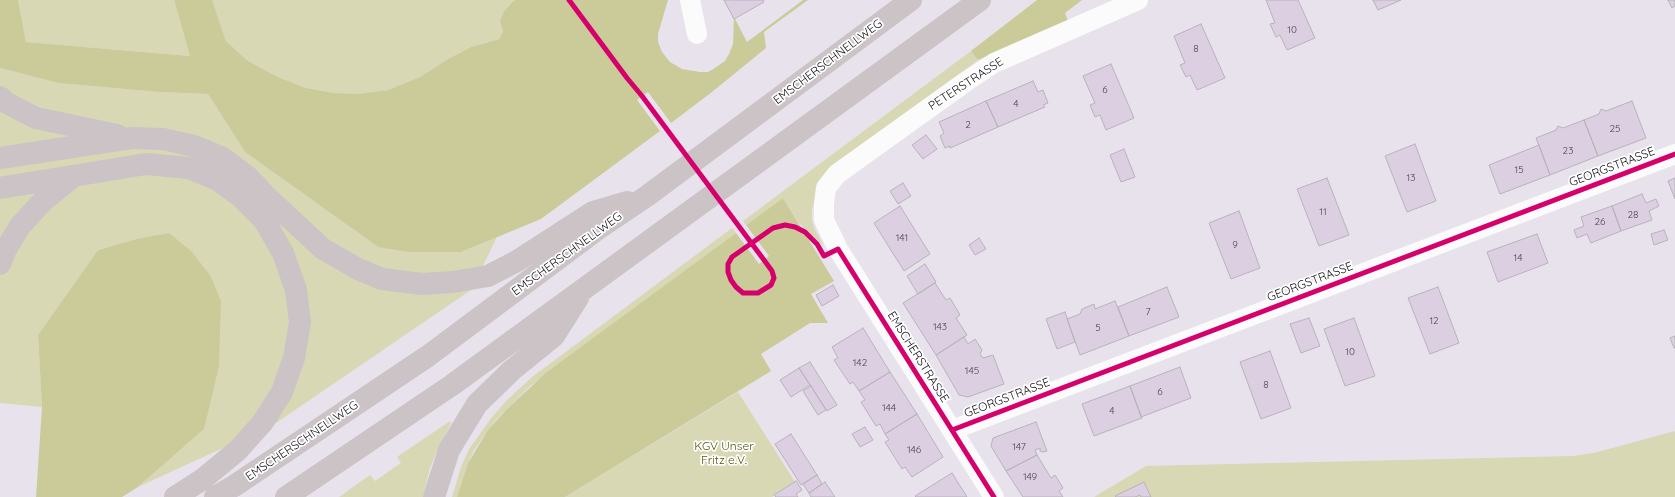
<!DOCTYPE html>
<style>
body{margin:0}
canvas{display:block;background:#e7e2ec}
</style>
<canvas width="1675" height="497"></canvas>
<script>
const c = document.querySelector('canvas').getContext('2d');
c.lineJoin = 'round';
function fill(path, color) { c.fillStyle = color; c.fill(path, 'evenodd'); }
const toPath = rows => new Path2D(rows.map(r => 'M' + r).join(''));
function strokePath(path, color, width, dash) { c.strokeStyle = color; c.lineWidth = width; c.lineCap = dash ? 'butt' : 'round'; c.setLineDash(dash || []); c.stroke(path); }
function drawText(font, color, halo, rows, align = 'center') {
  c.font = font + ' Quicksand,sans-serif'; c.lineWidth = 3.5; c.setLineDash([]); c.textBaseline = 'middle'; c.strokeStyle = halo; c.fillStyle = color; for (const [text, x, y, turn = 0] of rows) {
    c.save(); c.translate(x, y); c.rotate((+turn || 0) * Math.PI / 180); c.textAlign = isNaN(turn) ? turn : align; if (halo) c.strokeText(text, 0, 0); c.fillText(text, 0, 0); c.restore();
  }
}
const green = toPath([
 [18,0,174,0,190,56,26,42],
 [212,0,514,0,515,1,504,11,500,21,503,31,499,39,471,47,448,59,420,77,388,90,358,94,334,93,306,88,278,77,248,61,226,41],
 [971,51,978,60,831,168,818,187,812,209,812,220,815,230,824,246,799,223,783,198,746,225,743,221],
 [0,68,58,83,159,92,208,94,245,152,378,247,461,252,497,237,471,290,273,425,138,487,204,429,169,233,140,238,98,250,38,335,42,407,0,403],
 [732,228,736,233,529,387,495,421,474,450,468,463,457,497,452,497,461,467,469,449,492,417,507,400,532,377],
 [738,392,795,482,772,497,565,497],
 [450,421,451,423,437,451,430,468,423,497,339,497,370,475,375,481,401,463,397,457],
 [1675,431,1675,497,1094,497,1146,466,1573,456,1594,453]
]);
const forest = toPath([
 [0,0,18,0,26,42,190,56,174,0,212,0,226,41,248,61,278,77,306,88,334,93,358,94,388,90,420,77,448,59,471,47,499,39,503,31,500,21,504,11,515,0,668,0,658,34,658,42,662,52,670,62,682,69,700,72,708,72,715,68,725,61,729,54,733,44,734,17,747,42,803,0,808,0,764,32,766,48,712,92,671,123,648,92,637,100,660,131,541,219,461,252,408,252,378,247,245,152,208,94,159,92,58,83,0,68],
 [1037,0,1082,0,1065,13,1068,21,978,60,971,51],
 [783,198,834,281,811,294,828,323,810,323,761,354,771,371,565,497,457,497,468,463,488,430,508,408,547,372,736,233,759,264,769,256,746,225],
 [169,233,191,251,210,275,221,301,219,366,204,429,138,487,122,497,36,497,42,407,38,335,98,250,140,238]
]);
const building = toPath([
 [724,0,763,0,764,2,734,19,724,0],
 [1266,0,1298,0,1315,38,1287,50,1280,35,1276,37,1270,24,1275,23,1266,0],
 [1373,0,1401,0,1378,10,1373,0],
 [1668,0,1675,0,1675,6,1672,8,1668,0],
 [1201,24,1225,78,1197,90,1190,75,1186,77,1180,65,1185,63,1174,36,1201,24],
 [1111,64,1134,118,1106,130,1100,115,1095,117,1090,105,1095,103,1083,76,1111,64],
 [1033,81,1038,92,1043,90,1048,103,1043,105,1045,107,998,127,986,101,1033,81],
 [986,101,998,127,950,148,950,146,945,148,940,136,944,133,939,122,986,101],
 [1632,101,1646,138,1598,156,1584,120,1599,114,1601,109,1606,111,1632,101],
 [1584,120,1598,156,1550,175,1536,138,1556,130,1558,126,1563,128,1584,120],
 [926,135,937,149,923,159,912,145,926,135],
 [1415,144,1436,201,1407,212,1385,156,1415,144],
 [1539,145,1550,175,1500,194,1489,165,1539,145],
 [1124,149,1135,177,1121,182,1110,155,1124,149],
 [1327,178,1349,235,1319,246,1297,189,1327,178],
 [1675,178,1675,199,1668,181,1675,178],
 [903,183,911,196,898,204,890,191,903,183],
 [1642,194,1646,203,1656,199,1659,206,1649,211,1652,220,1621,231,1612,206,1642,194],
 [900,206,930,254,904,271,874,223,900,206],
 [1612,206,1621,231,1591,243,1587,234,1577,238,1574,230,1584,226,1581,217,1612,206],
 [1239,211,1260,268,1231,279,1209,223,1239,211],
 [1664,230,1668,240,1654,245,1651,234,1664,230],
 [1537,234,1548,263,1498,282,1487,252,1537,234],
 [979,238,986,249,975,255,969,245,979,238],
 [925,264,936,282,918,294,907,276,925,264],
 [935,283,946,300,950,298,960,315,956,318,967,335,936,355,903,303,935,283],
 [833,285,839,296,822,306,816,295,833,285],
 [1167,287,1179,317,1129,336,1118,307,1167,287],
 [1438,287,1459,343,1430,354,1408,298,1438,287],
 [1115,301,1129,336,1080,355,1067,319,1080,314,1082,309,1094,304,1095,309,1115,301],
 [1065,312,1075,342,1057,349,1046,319,1065,312],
 [1309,318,1320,346,1301,353,1290,324,1309,318],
 [1354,318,1375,376,1345,386,1324,329,1354,318],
 [863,328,890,372,859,391,853,382,850,384,834,360,838,358,832,347,863,328],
 [1675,336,1675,348,1674,348,1670,338,1675,336],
 [964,337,968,344,975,339,982,350,980,354,983,358,993,355,1004,384,968,397,959,395,936,355,964,337],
 [1270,351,1291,408,1261,419,1240,362,1270,351],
 [810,362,837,405,827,411,799,368,810,362],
 [1180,367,1191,398,1141,417,1130,386,1180,367],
 [799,368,810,385,791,397,780,380,799,368],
 [890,372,917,414,885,434,880,424,876,426,861,402,865,400,859,391,890,372],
 [811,386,826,410,818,415,803,391,811,386],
 [1130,386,1142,418,1094,436,1082,404,1130,386],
 [917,414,943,457,912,477,905,467,902,469,885,442,889,440,885,434,917,414],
 [1036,422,1047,451,1043,452,1040,451,1040,448,1035,450,1037,455,1006,471,991,446,993,438,1036,422],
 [865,427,873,440,860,447,852,434,865,427],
 [791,434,817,475,801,485,775,444,791,434],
 [1037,455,1051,478,1055,475,1063,488,1059,491,1063,497,1023,497,1006,471,1037,455],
 [952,473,967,497,916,497,915,496,952,473],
 [817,475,822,484,809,493,803,484,817,475],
 [796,481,802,490,796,494,798,497,776,497,774,495,796,481],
 [825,482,835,497,811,497,809,493,825,482],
 [1144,482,1151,497,1141,497,1140,495,1135,497,1116,497,1115,496,1144,482]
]);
const street = toPath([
 [690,0,697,34],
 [952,430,1675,154],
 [994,497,838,249,824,220,824,204,826,188,837,174,964,83,994,63,1138,0]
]);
const highway = toPath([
 [0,97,5,102,36,118,117,135],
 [0,158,132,138,163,139,194,146,223,158,248,177,268,198,323,249,358,269,382,279,422,284,453,282,488,276,517,261,593,212,627,202],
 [0,188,146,164,189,168,218,180,240,196,264,220,283,253,296,290,300,322,294,358,282,392,263,422,238,450,203,479,175,497],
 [0,264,6,249,20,226,43,201,73,177],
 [215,497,234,486,428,356,598,229,647,196,911,0],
 [286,497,452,385,980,0],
 [434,497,449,450,477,404,512,370,554,336,578,298]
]);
const cycleway = toPath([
 [569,0,627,78,642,96,764,260,772,271,774,278,771,285,758,293,743,293,736,287,731,280,728,272,728,264,732,257,773,228,785,225,795,227,805,232,817,244,824,256,838,249,994,497],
 [952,430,1675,154]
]);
const numberNames = [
 ["10",1292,30],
 ["8",1196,49],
 ["6",1105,90],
 ["4",1016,104],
 ["2",968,125],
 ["25",1615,129],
 ["23",1568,151],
 ["15",1519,170],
 ["13",1411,178],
 ["11",1323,212],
 ["28",1633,215],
 ["26",1600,222],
 ["141",902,238],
 ["9",1235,245],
 ["14",1518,258],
 ["7",1148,312],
 ["12",1434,321],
 ["143",940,327],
 ["5",1098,328],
 ["10",1350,352],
 ["142",860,363],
 ["145",972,371],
 ["8",1266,385],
 ["6",1160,392],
 ["144",889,408],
 ["4",1112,411],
 ["147",1019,447],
 ["146",914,450],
 ["149",1030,477]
];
const streetNames = [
 ["EMSCHERSCHNELLWEG",828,62,-37],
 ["PETERSTRASSE",966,84,-33],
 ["GEORGSTRASSE",1612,167,-21],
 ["EMSCHERSCHNELLWEG",567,254,-36],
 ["GEORGSTRASSE",1310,282,-21],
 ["EMSCHERSTRASSE",918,357,58],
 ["GEORGSTRASSE",1007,398,-21],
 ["EMSCHERSCHNELLWEG",302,441,-34]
];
const parkNames = [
 ["KGV Unser",724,446],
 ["Fritz e.V.",724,460]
];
fill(green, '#d8d8b4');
fill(forest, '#cbcb9a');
fill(building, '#dccfe2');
strokePath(building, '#b7b3ba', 1);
strokePath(street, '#fbfbfc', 20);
strokePath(highway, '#cbc3c5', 22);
strokePath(cycleway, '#d6006c', 5);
drawText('10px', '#49444e', null, numberNames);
drawText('12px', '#17141b', '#fff', streetNames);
drawText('12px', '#55570d', '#fff', parkNames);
</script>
